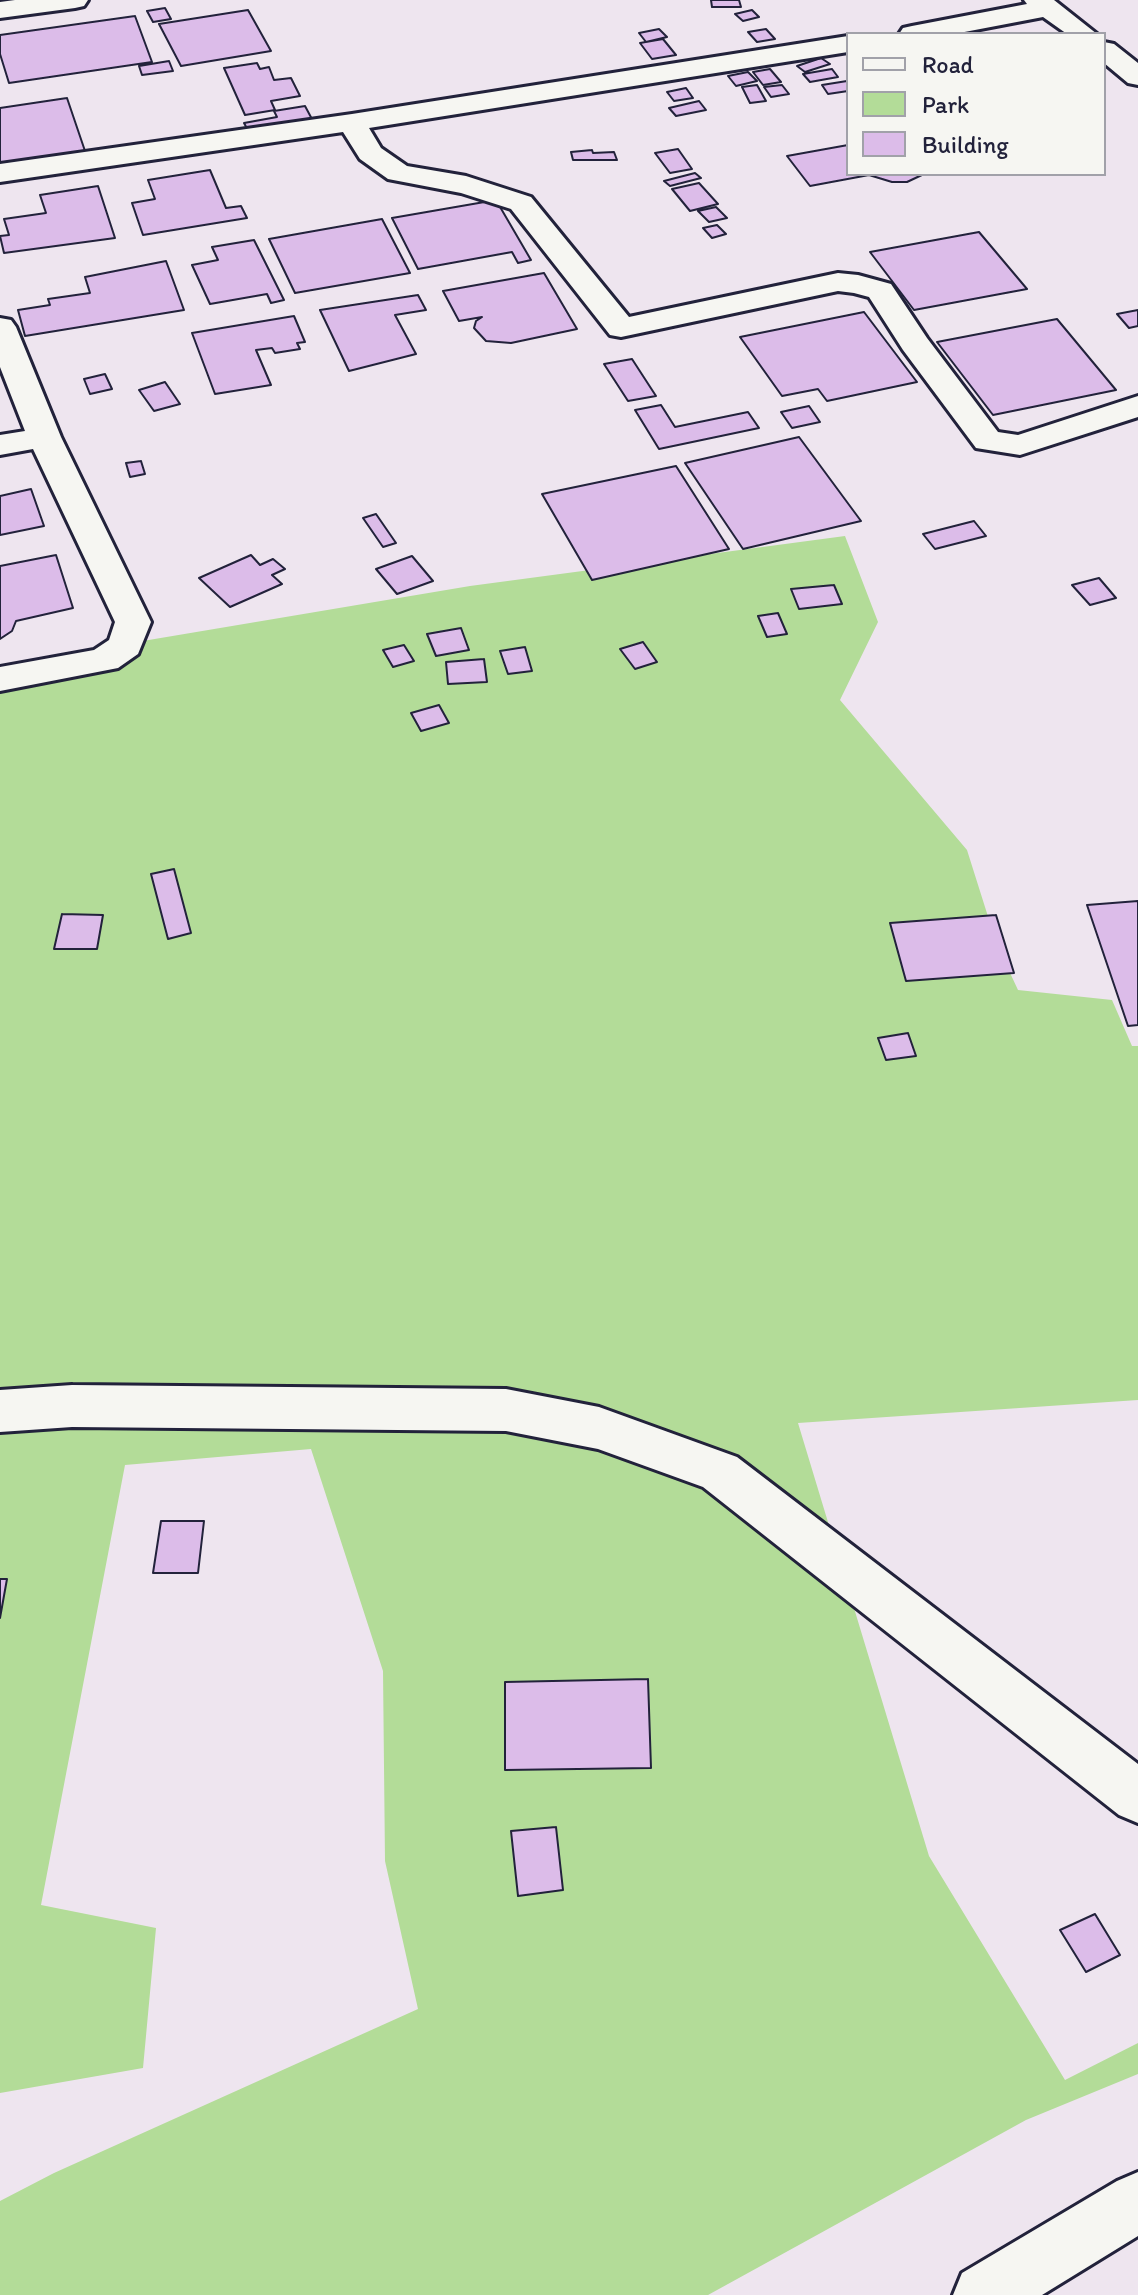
<!DOCTYPE html>
<style>
body{margin:0}
#map{position:relative;width:1138px;height:2295px;overflow:hidden;background:#eee5ef;font-family:Itim,sans-serif}
canvas{display:block}
.legend{position:absolute;left:846px;top:32px;width:260px;height:144px;box-sizing:border-box;background:#f6f6f2;border:2px solid #a1a1a9;margin:0;padding:10px 14px;list-style:none;font-size:24px;color:#22223b}
.legend li{display:flex;align-items:center;gap:16px;height:40px}
.legend b{width:40px;border:2px solid #a1a1a9}
</style>
<div id="map">
<canvas width="1138" height="2295"></canvas>
<ul class="legend">
<li><b style="height:10px;background:#f6f6f2"></b>Road</li>
<li><b style="height:22px;background:#b3dc98"></b>Park</li>
<li><b style="height:22px;background:#dcbce9"></b>Building</li>
</ul>
</div>
<script>
const c = document.querySelector('canvas').getContext('2d');
c.lineJoin = 'round';
function fill(path, color) { c.fillStyle = color; c.fill(path, 'evenodd'); }
const toPath = rows => new Path2D(rows.map(r => 'M' + r).join(''));
function strokePath(path, color, width, dash) { c.strokeStyle = color; c.lineWidth = width; c.lineCap = dash ? 'butt' : 'round'; c.setLineDash(dash || []); c.stroke(path); }
const green = toPath([
 [845,536,878,622,840,700,967,850,997,945,1018,990,1112,1000,1132,1046,1138,1046,1138,1400,798,1423,929,1856,1065,2080,1138,2043,1138,2074,1026,2120,708,2295,0,2295,0,2201,54,2173,418,2009,385,1861,383,1671,311,1449,125,1465,41,1905,156,1928,143,2068,0,2093,0,665,470,586]
]);
const building = toPath([
 [711,0,739,0,741,7,712,7,711,0],
 [165,8,171,19,153,22,147,11,165,8],
 [248,10,271,51,181,66,159,24,248,10],
 [752,10,759,17,743,21,735,14,752,10],
 [135,16,152,62,9,83,0,54,0,35,135,16],
 [659,29,667,37,646,42,639,33,659,29],
 [766,29,775,39,757,42,748,32,766,29],
 [663,39,676,55,652,59,640,43,663,39],
 [821,58,830,64,805,72,797,66,821,58],
 [169,61,173,71,142,75,139,66,169,61],
 [257,63,260,69,269,67,274,80,291,78,300,96,271,101,275,110,245,115,224,68,257,63],
 [770,69,781,82,763,85,753,72,770,69],
 [832,69,838,77,810,82,803,74,832,69],
 [748,72,757,81,736,86,728,76,748,72],
 [847,81,848,91,828,94,822,85,847,81],
 [757,85,766,101,750,103,742,87,757,85],
 [782,85,789,94,771,97,764,87,782,85],
 [686,88,693,98,674,101,667,92,686,88],
 [67,98,85,151,0,164,0,108,67,98],
 [699,101,706,110,676,116,669,108,699,101],
 [305,106,313,121,249,132,244,123,277,117,274,111,305,106],
 [848,145,848,174,924,174,907,182,892,182,869,175,810,186,787,156,848,145],
 [678,149,692,169,670,173,655,153,678,149],
 [592,150,593,153,614,152,617,160,573,160,571,152,592,150],
 [210,170,226,208,241,206,247,218,143,235,132,203,155,199,148,180,210,170],
 [695,173,701,178,670,186,664,181,695,173],
 [699,183,718,204,690,211,672,189,699,183],
 [98,186,115,238,4,253,0,236,9,235,4,219,46,213,40,195,98,186],
 [496,200,531,260,518,263,512,252,418,269,392,218,496,200],
 [716,207,727,218,709,222,698,211,716,207],
 [382,219,410,273,295,293,269,239,382,219],
 [717,225,726,234,712,238,703,228,717,225],
 [979,232,1027,289,914,310,870,252,979,232],
 [254,240,284,300,271,303,267,294,210,304,192,265,218,260,212,247,254,240],
 [166,261,184,310,25,336,18,310,50,305,48,299,90,293,85,277,166,261],
 [544,273,577,329,511,343,486,341,474,328,476,321,482,317,459,321,443,291,544,273],
 [418,295,426,310,395,315,416,354,349,371,320,310,418,295],
 [1138,310,1138,326,1129,328,1117,314,1138,310],
 [864,312,917,382,827,401,818,389,782,396,740,337,864,312],
 [294,316,305,342,297,343,300,349,275,353,272,348,256,350,271,385,215,394,192,333,294,316],
 [1057,319,1116,390,993,415,937,342,1057,319],
 [632,359,656,396,628,401,604,364,632,359],
 [105,374,112,389,90,394,84,379,105,374],
 [165,382,180,404,154,411,139,390,165,382],
 [661,405,675,427,748,412,759,428,659,449,635,410,661,405],
 [809,406,820,422,792,428,781,412,809,406],
 [799,437,861,521,743,549,685,463,799,437],
 [141,461,145,474,130,477,126,463,141,461],
 [676,466,729,549,592,580,542,494,676,466],
 [31,489,44,526,0,535,0,496,31,489],
 [376,514,396,543,383,547,363,518,376,514],
 [974,521,986,536,935,549,923,534,974,521],
 [56,555,73,608,16,621,12,631,0,639,0,566,56,555],
 [251,555,260,565,273,559,285,569,272,575,282,584,230,607,199,578,251,555],
 [412,556,433,581,397,594,376,569,412,556],
 [1099,578,1116,598,1090,605,1072,585,1099,578],
 [834,585,842,604,799,609,791,589,834,585],
 [778,613,787,634,767,637,758,616,778,613],
 [461,628,469,650,436,656,427,634,461,628],
 [643,642,657,662,635,669,620,649,643,642],
 [404,645,414,661,393,667,383,650,404,645],
 [525,647,532,671,508,674,500,651,525,647],
 [484,659,487,682,448,684,446,662,484,659],
 [439,705,449,723,421,731,411,713,439,705],
 [174,869,191,933,168,939,151,874,174,869],
 [1138,901,1138,1025,1128,1026,1087,905,1138,901],
 [62,914,103,915,97,949,54,949,62,914],
 [996,915,1014,973,906,981,890,923,996,915],
 [908,1033,916,1056,886,1060,878,1038,908,1033],
 [161,1521,204,1521,198,1573,153,1573,161,1521],
 [0,1579,7,1579,0,1618,0,1579],
 [648,1679,651,1768,505,1770,505,1682,648,1679],
 [556,1827,563,1890,518,1896,511,1831,556,1827],
 [1095,1914,1120,1955,1086,1972,1060,1930,1095,1914]
]);
const street = toPath([
 [15,0,88,0,84,6,75,8,0,18,0,2,15,0],
 [1024,0,1054,0,1097,34,1067,34,1043,17,954,34,899,34,903,28,912,26,1027,4,1024,0],
 [848,36,848,52,369,128,381,148,407,166,466,176,531,197,629,317,838,273,858,275,891,284,927,338,998,432,1018,435,1138,396,1138,417,1020,455,976,448,903,350,869,297,854,293,838,291,621,337,610,335,511,209,461,193,388,179,360,159,343,132,0,182,0,164,352,114,848,36],
 [1104,42,1114,44,1138,63,1138,85,1128,83,1104,63,1104,42],
 [0,318,11,320,16,327,61,437,151,622,138,654,118,668,0,691,0,667,94,650,109,640,115,622,33,449,0,455,0,435,25,431,0,367,0,318],
 [72,1385,506,1389,599,1407,737,1457,1138,1764,1138,1823,1119,1815,703,1487,598,1449,506,1431,72,1427,0,1432,0,1390,72,1385],
 [1138,2172,1138,2236,1042,2295,953,2295,962,2273,1117,2181,1138,2172]
]);
fill(green, '#b3dc98');
fill(building, '#dcbce9');
strokePath(building, '#22223b', 2);
strokePath(street, '#22223b', 6);
fill(street, '#f6f6f2');
</script>
